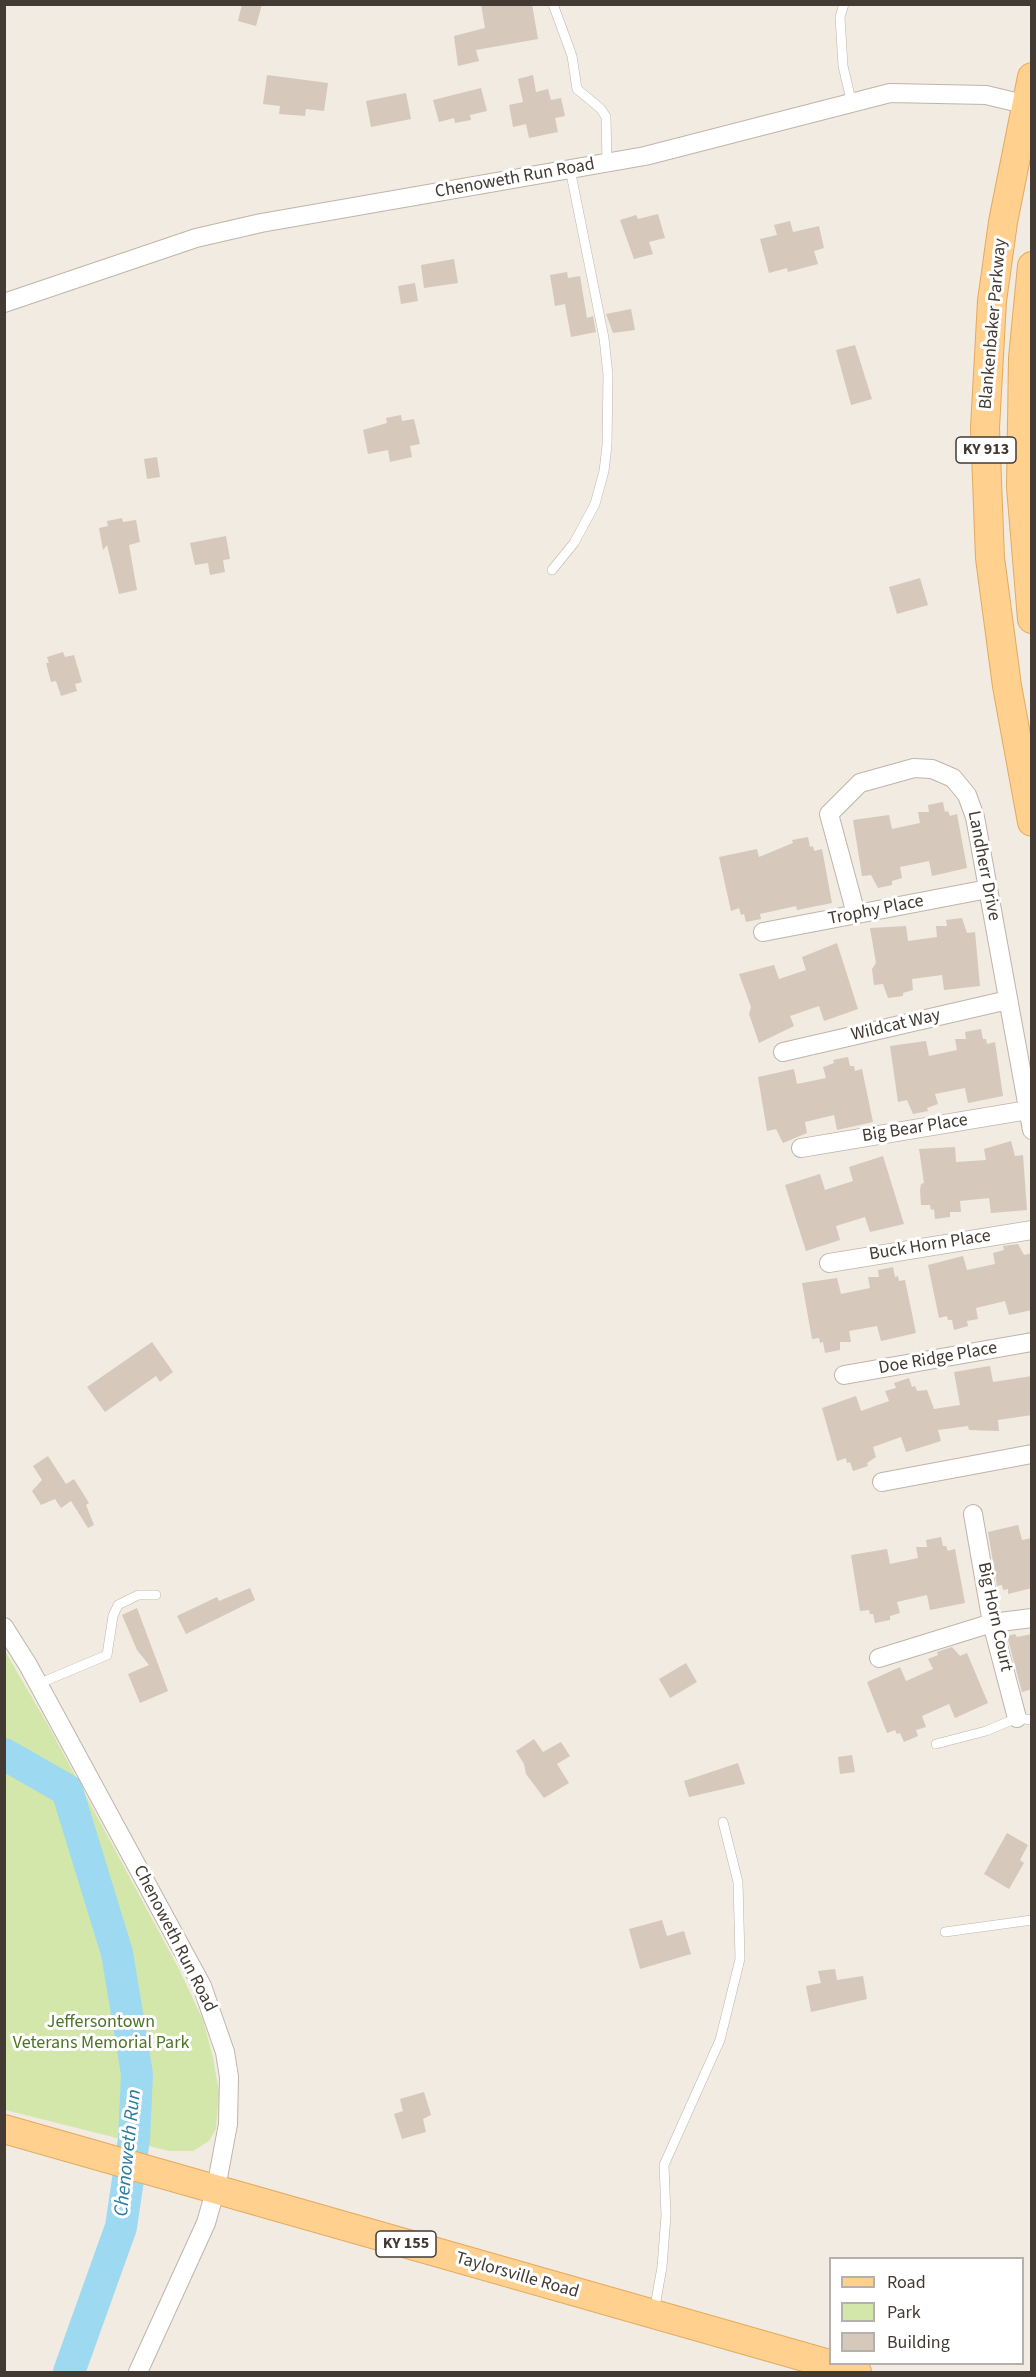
<!DOCTYPE html>
<style>
body{margin:0}
#map{position:relative;width:1036px;height:2377px;overflow:hidden;background:#f1ebe2;font-family:"Source Sans 3",sans-serif}
canvas{display:block}
.frame{position:absolute;inset:0;border:6px solid #433b33;pointer-events:none}
.legend{position:absolute;left:829px;top:2257px;width:195px;height:108px;box-sizing:border-box;background:#fff;border:2px solid #b4b1ad;margin:0;padding:8px 10px;list-style:none;font-size:18px;color:#433b33}
.legend li{display:flex;align-items:center;gap:12px;height:30px}
.legend b{width:30px;border:2px solid #b4b1ad}
</style>
<div id="map">
<canvas width="1036" height="2377"></canvas>
<div class="frame"></div>
<ul class="legend">
<li><b style="height:8px;background:#ffd08e"></b>Road</li>
<li><b style="height:16px;background:#d4e7aa"></b>Park</li>
<li><b style="height:16px;background:#d6c8bb"></b>Building</li>
</ul>
</div>
<script>
const c = document.querySelector('canvas').getContext('2d');
c.lineJoin = 'round';
function fill(path, color) { c.fillStyle = color; c.fill(path, 'evenodd'); }
const toPath = rows => new Path2D(rows.map(r => 'M' + r).join(''));
function strokePath(path, color, width, dash) { c.strokeStyle = color; c.lineWidth = width; c.lineCap = dash ? 'butt' : 'round'; c.setLineDash(dash || []); c.stroke(path); }
function drawText(font, color, halo, rows, align = 'center') {
  c.font = font + ' "Source Sans 3",sans-serif'; c.lineWidth = 6; c.setLineDash([]); c.textBaseline = 'middle'; c.strokeStyle = halo; c.fillStyle = color; for (const [text, x, y, turn = 0] of rows) {
    c.save(); c.translate(x, y); c.rotate((+turn || 0) * Math.PI / 180); c.textAlign = isNaN(turn) ? turn : align; if (halo) c.strokeText(text, 0, 0); c.fillText(text, 0, 0); c.restore();
  }
}
const green = toPath([
 [5,1651,48,1725,180,1971,203,2020,213,2057,219,2093,216,2129,209,2141,193,2151,169,2151,5,2110]
]);
const river = toPath([
 [4,1754,67,1790,117,1953,137,2074,134,2139,121,2227,69,2372]
]);
const building = toPath([
 [242,4,262,4,256,26,238,21],
 [481,4,532,4,538,39,476,50,479,61,458,66,454,36,485,28],
 [267,75,328,83,324,111,306,109,305,116,279,114,280,106,263,104],
 [533,75,536,92,548,89,551,100,561,98,565,116,555,118,558,132,529,138,526,124,513,127,509,105,523,102,518,79],
 [481,88,487,111,470,115,471,120,455,123,454,118,439,122,433,100],
 [406,93,411,119,371,127,366,101],
 [658,214,665,238,649,242,653,254,634,259,620,220,636,215,638,219],
 [790,221,793,232,819,226,824,248,814,251,818,264,788,272,787,268,769,273,760,239,777,235,774,225],
 [454,259,458,283,424,288,421,265],
 [567,272,568,278,580,276,587,318,593,316,596,332,571,337,565,304,555,306,550,275],
 [415,283,418,301,401,304,398,286],
 [631,309,635,330,613,333,606,314],
 [855,345,872,399,851,405,836,350],
 [401,415,402,421,414,419,420,444,410,446,412,457,390,462,388,450,368,454,363,430,387,423,386,418],
 [157,457,160,477,147,479,144,459],
 [122,518,123,522,136,520,140,542,129,545,137,590,119,594,107,545,103,550,99,528,108,526,107,521],
 [226,536,230,559,223,560,225,572,210,575,208,563,195,565,190,543],
 [920,578,928,605,897,614,889,587],
 [63,652,65,657,74,655,82,682,75,684,77,691,61,696,56,681,51,682,46,663,49,663,47,657],
 [943,802,945,812,948,811,950,816,957,814,967,868,932,876,929,861,900,867,902,878,892,881,892,885,878,888,871,875,862,876,853,820,889,815,892,829,920,823,918,812,929,812,928,805],
 [808,837,810,847,813,846,814,851,822,849,832,903,797,910,796,906,760,914,761,919,746,922,744,914,741,915,739,908,731,911,719,857,757,849,759,857,793,843,792,840],
 [962,918,967,933,975,932,980,986,944,990,942,975,912,979,913,990,903,993,903,996,888,998,883,984,874,985,872,969,876,963,870,928,906,926,908,941,937,937,936,926,947,926,946,920],
 [837,943,858,1009,824,1021,819,1006,790,1016,794,1026,759,1043,749,1014,751,1007,739,974,774,965,779,979,806,970,802,957],
 [981,1029,983,1039,986,1039,987,1044,995,1042,1003,1096,968,1103,965,1088,935,1094,938,1104,927,1108,928,1111,913,1114,907,1100,898,1102,890,1046,926,1041,929,1056,957,1050,955,1039,966,1039,965,1032],
 [848,1057,850,1066,854,1066,855,1071,862,1069,873,1122,837,1130,834,1115,805,1122,807,1133,783,1143,776,1129,767,1131,758,1077,794,1069,797,1084,826,1078,823,1067,834,1063,833,1060],
 [1011,1141,1015,1156,1023,1155,1027,1210,991,1213,989,1198,960,1201,961,1212,950,1212,950,1217,935,1219,934,1209,931,1210,930,1205,921,1205,920,1190,921,1184,924,1183,919,1149,955,1147,956,1162,986,1160,984,1149],
 [883,1156,904,1224,870,1232,865,1217,836,1226,840,1240,806,1251,785,1185,820,1174,825,1190,853,1181,849,1167],
 [1018,1244,1024,1255,1032,1253,1032,1310,1009,1315,1005,1301,976,1308,978,1319,967,1321,968,1326,954,1330,952,1320,948,1320,947,1316,939,1318,928,1265,963,1256,967,1270,995,1264,993,1253,1004,1250,1003,1246],
 [893,1267,895,1277,898,1276,899,1281,905,1280,916,1333,881,1341,877,1326,849,1331,851,1342,840,1342,840,1350,825,1353,823,1342,820,1343,819,1338,812,1339,802,1283,837,1278,841,1294,870,1288,868,1277,879,1277,878,1270],
 [152,1342,173,1372,160,1382,156,1376,105,1412,87,1387],
 [990,1366,993,1382,1032,1376,1032,1415,998,1420,999,1431,969,1430,968,1426,938,1430,941,1441,906,1452,901,1437,873,1447,876,1457,867,1463,868,1466,853,1471,850,1462,847,1463,846,1458,837,1461,822,1408,856,1396,861,1411,889,1401,885,1391,896,1388,894,1383,909,1378,912,1387,915,1386,917,1391,927,1390,934,1409,960,1405,954,1372],
 [48,1456,66,1484,74,1479,89,1503,86,1505,94,1525,88,1528,71,1501,61,1508,55,1499,41,1505,32,1491,42,1480,33,1466],
 [1018,1525,1022,1540,1032,1538,1032,1588,1008,1594,1008,1589,1003,1590,1002,1585,997,1586,988,1532],
 [941,1537,943,1546,946,1546,948,1551,955,1549,965,1603,930,1610,927,1595,897,1602,900,1613,890,1616,890,1620,875,1623,873,1614,870,1614,869,1610,860,1611,851,1555,887,1549,890,1564,918,1558,916,1547,927,1547,926,1540],
 [250,1588,255,1600,186,1634,177,1616,217,1597,219,1601],
 [137,1608,168,1691,140,1703,128,1674,149,1665,137,1650,122,1615],
 [1015,1634,1017,1637,1032,1634,1032,1689,1022,1692,1007,1636],
 [952,1647,960,1656,967,1653,988,1703,955,1718,949,1704,922,1716,926,1727,916,1730,918,1736,904,1742,900,1733,897,1734,895,1730,887,1733,867,1682,900,1667,906,1681,933,1669,928,1659,938,1655,937,1652],
 [686,1663,697,1682,670,1698,659,1679],
 [534,1739,543,1752,561,1742,570,1756,557,1764,569,1783,544,1798,526,1774,524,1764,516,1751],
 [852,1755,855,1772,840,1774,838,1757],
 [738,1763,745,1784,689,1797,684,1781],
 [1007,1833,1028,1845,1020,1860,1024,1863,1009,1889,984,1874],
 [662,1920,667,1936,684,1931,691,1954,640,1969,629,1929],
 [835,1969,837,1980,863,1976,867,1999,811,2012,806,1986,821,1983,818,1971],
 [424,2092,431,2115,423,2119,426,2132,402,2139,394,2114,403,2111,400,2099]
]);
const lane = toPath([
 [553,4,572,56,577,89,601,109,606,117,607,163],
 [844,4,840,17,843,66,852,104],
 [552,570,574,543,595,504,604,471,607,445,608,375,604,338,570,169],
 [38,1684,107,1655,113,1616,118,1605,138,1595,156,1595],
 [936,1744,986,1731,1017,1718,1032,1720],
 [945,1932,1032,1920],
 [654,2312,662,2267,666,2215,664,2165,720,2040,740,1959,738,1882,723,1822]
]);
const street = toPath([
 [4,303,196,238,261,223,645,156,890,93,986,95,1032,106],
 [856,914,829,814,860,783,914,768,932,769,953,778,967,795,975,817,1032,1130],
 [763,932,988,889],
 [783,1052,1008,1000],
 [801,1148,1028,1110],
 [829,1263,1032,1230],
 [844,1375,1032,1342],
 [882,1482,1032,1454],
 [973,1514,992,1623,1017,1718],
 [4,1627,28,1665,202,1986,225,2052,229,2077,228,2124,216,2188,206,2223,138,2372],
 [879,1658,992,1623,1032,1618]
]);
const primary = toPath([
 [1032,77,1003,222,992,301,985,428,990,558,1007,686,1032,822],
 [1032,266,1023,358,1021,487,1032,619],
 [4,2129,857,2372]
]);
const shields = [
 [986,450,60],
 [406,2244,60]
];
const shieldNames = [
 ["KY 913",986,450],
 ["KY 155",406,2244]
];
const streetNames = [
 ["Chenoweth Run Road",515,179,-10],
 ["Blankenbaker Parkway",994,324,-85],
 ["Landherr Drive",983,866,79],
 ["Trophy Place",876,911,-11],
 ["Wildcat Way",896,1026,-13],
 ["Big Bear Place",915,1129,-9],
 ["Buck Horn Place",930,1246,-9],
 ["Doe Ridge Place",938,1359,-10],
 ["Big Horn Court",994,1617,78],
 ["Chenoweth Run Road",174,1939,63],
 ["Taylorsville Road",517,2276,16]
];
const parkNames = [
 ["Jeffersontown",101,2023],
 ["Veterans Memorial Park",101,2044]
];
const waterNames = [
 ["Chenoweth Run",129,2153,-84]
];
fill(green, '#d4e7aa');
strokePath(river, '#9dd9f0', 32);
fill(building, '#d6c8bb');
strokePath(lane, '#c0b4a8', 10);
strokePath(street, '#c0b4a8', 20);
strokePath(primary, '#e4aa5e', 30);
strokePath(lane, '#fff', 9);
strokePath(street, '#fff', 18);
strokePath(primary, '#ffd08e', 28);
for (const [x, y, w] of shields) { const box = new Path2D(); box.roundRect(x - w / 2, y - 13, w, 26, 4.5); c.fillStyle = '#fff'; c.fill(box); strokePath(box, '#433b33', 1.5); }
drawText('bold 16px', '#433b33', null, shieldNames);
drawText('18px', '#433b33', '#fff', streetNames);
drawText('18px', '#4e7526', '#fff', parkNames);
drawText('italic 20px', '#297d9f', '#fff', waterNames);
</script>
